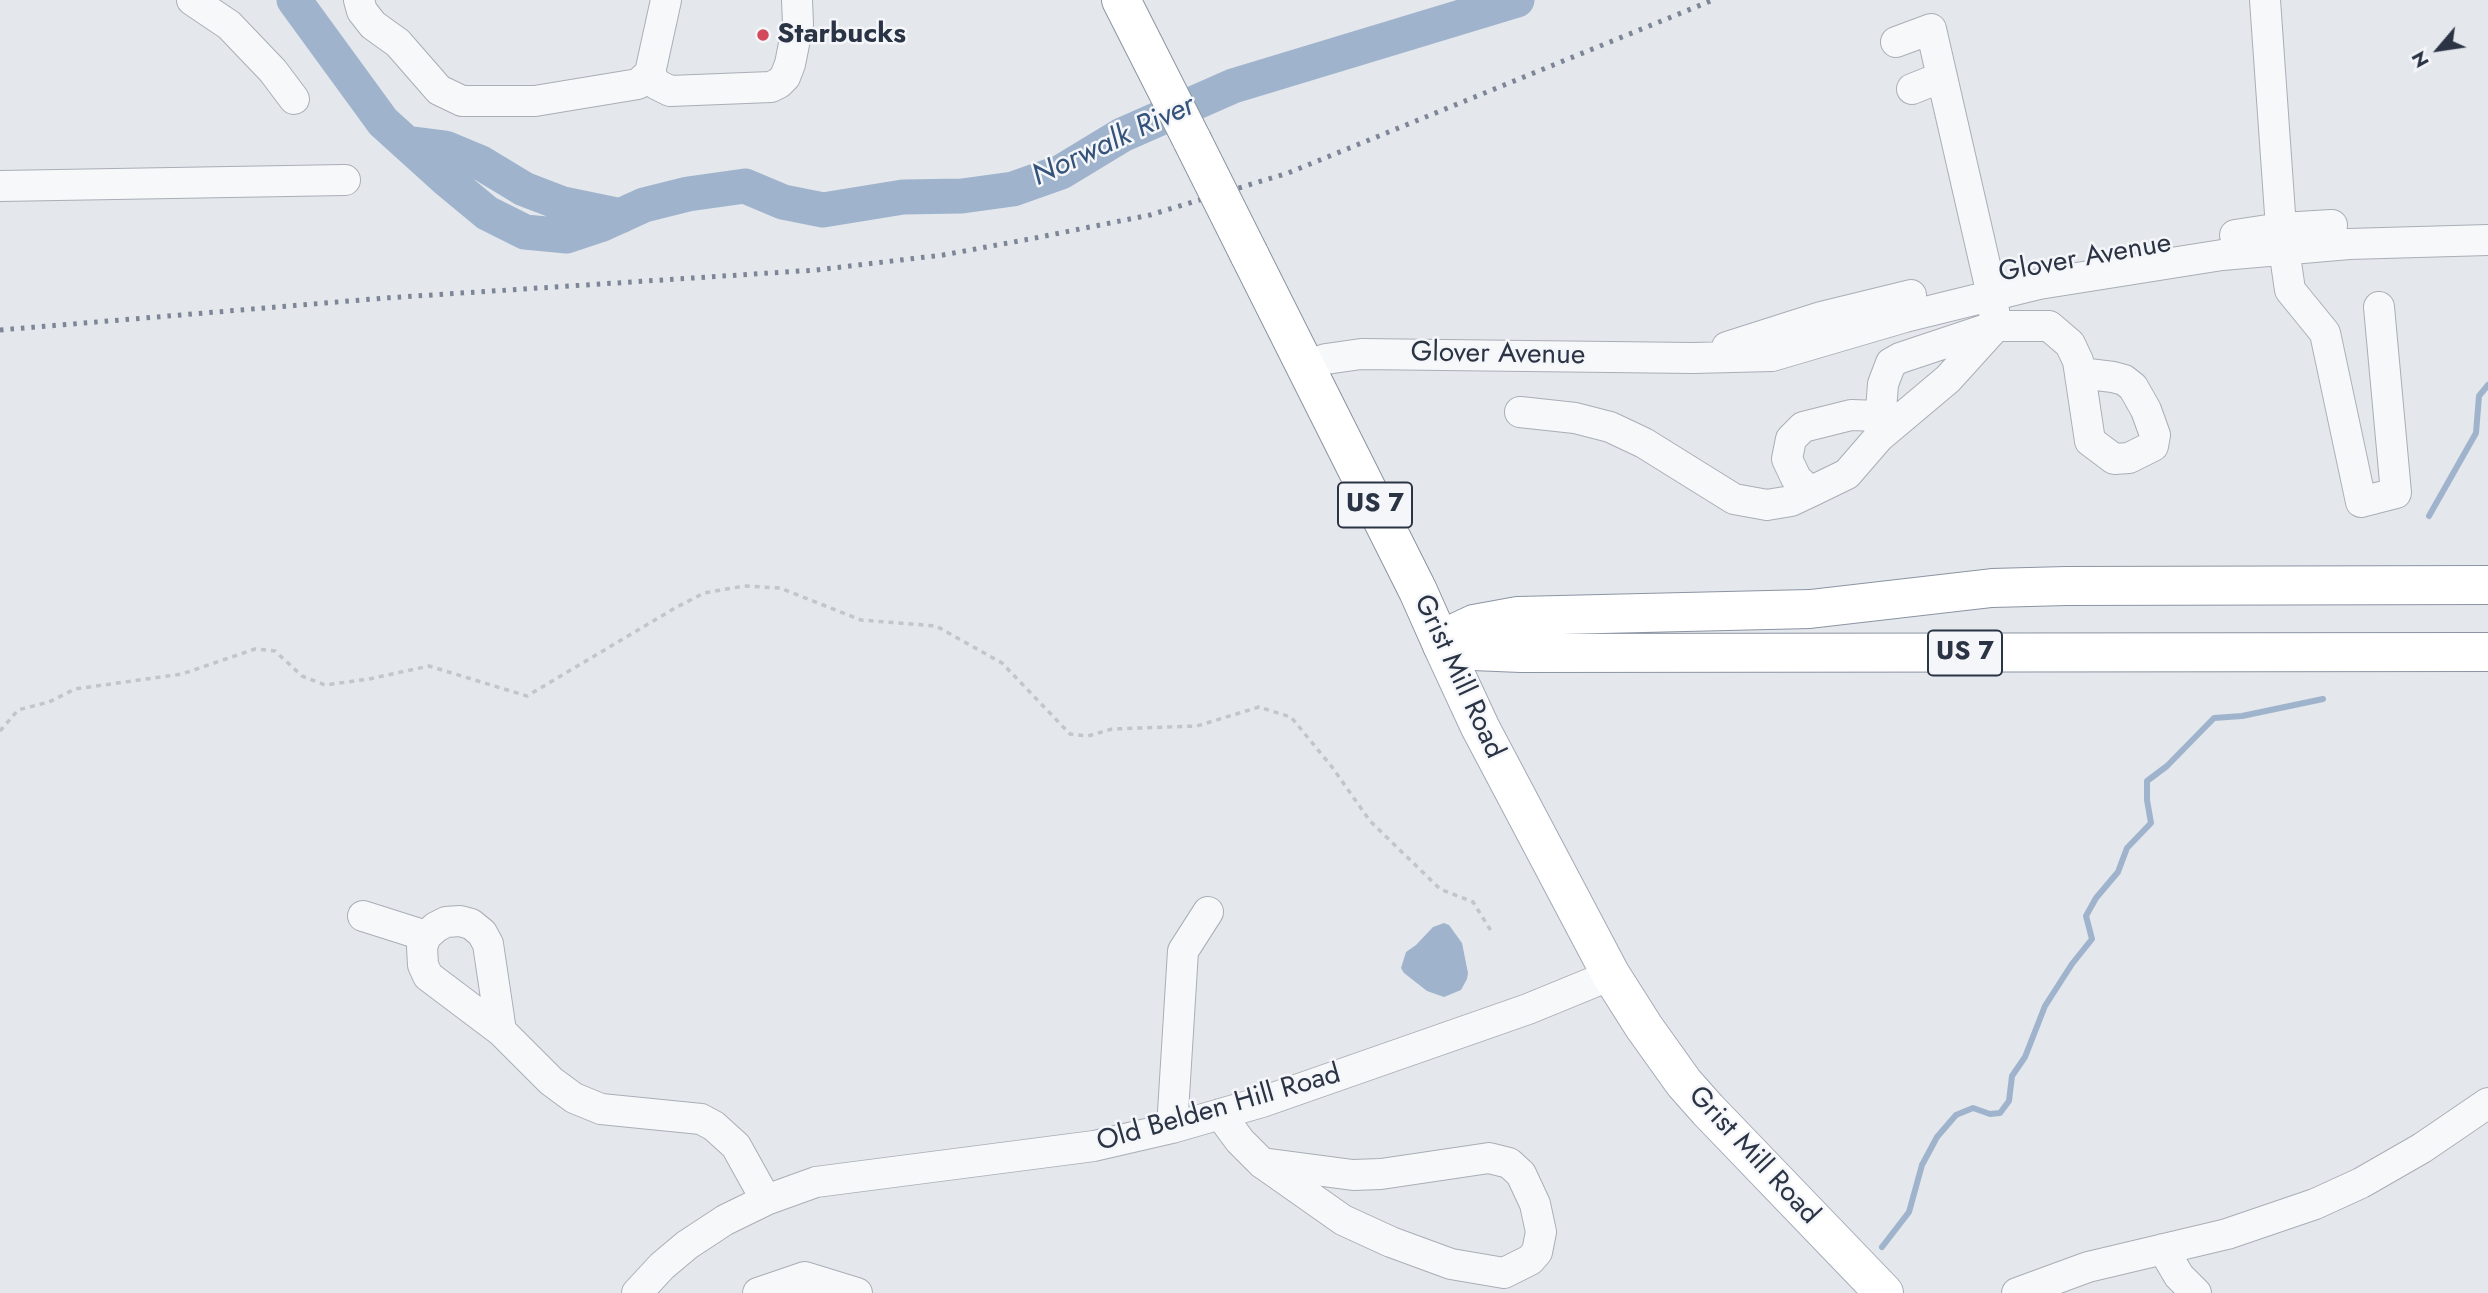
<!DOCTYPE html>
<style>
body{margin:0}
#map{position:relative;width:2488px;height:1293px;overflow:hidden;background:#e4e7ec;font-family:Jost,sans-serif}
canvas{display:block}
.north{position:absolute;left:2404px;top:14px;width:70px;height:70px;-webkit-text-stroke:5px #f4f6f9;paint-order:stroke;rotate:241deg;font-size:19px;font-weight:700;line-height:28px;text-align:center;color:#2b3445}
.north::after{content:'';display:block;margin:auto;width:24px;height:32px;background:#2b3445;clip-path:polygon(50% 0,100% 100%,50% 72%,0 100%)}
</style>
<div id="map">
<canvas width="2488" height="1293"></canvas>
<div class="north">N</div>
</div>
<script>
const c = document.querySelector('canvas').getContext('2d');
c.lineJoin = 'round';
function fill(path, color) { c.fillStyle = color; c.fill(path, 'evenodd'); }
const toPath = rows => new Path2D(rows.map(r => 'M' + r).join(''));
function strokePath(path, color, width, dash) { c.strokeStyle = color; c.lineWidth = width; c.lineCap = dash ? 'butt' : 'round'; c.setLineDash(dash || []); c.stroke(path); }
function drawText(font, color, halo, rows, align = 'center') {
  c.font = font + ' Jost,sans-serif'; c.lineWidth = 5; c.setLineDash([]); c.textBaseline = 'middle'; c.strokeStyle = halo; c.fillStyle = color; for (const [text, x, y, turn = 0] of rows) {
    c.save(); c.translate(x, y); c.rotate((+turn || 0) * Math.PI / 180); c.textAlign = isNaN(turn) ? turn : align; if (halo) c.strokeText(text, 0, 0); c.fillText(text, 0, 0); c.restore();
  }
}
const water = toPath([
 [1444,923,1449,925,1462,943,1468,973,1467,979,1461,990,1444,997,1427,991,1404,973,1401,968,1406,952,1416,945,1433,927]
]);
const stream = toPath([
 [2429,516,2476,433,2479,396,2488,385],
 [1882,1247,1909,1212,1922,1165,1937,1137,1956,1115,1973,1108,1990,1114,2000,1113,2009,1101,2012,1076,2025,1057,2045,1006,2072,964,2092,939,2086,916,2096,898,2118,872,2127,848,2151,823,2147,800,2147,781,2167,766,2214,718,2242,716,2323,699]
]);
const river = toPath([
 [294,0,383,122,446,179,487,213,525,232,567,236,600,225,644,205,688,194,745,186,783,202,823,210,903,197,962,196,1013,189,1061,172,1122,135,1233,86,1517,0],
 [406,143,445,148,481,163,524,189,563,204,621,216]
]);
const path = toPath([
 [0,731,18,710,49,702,75,689,182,674,255,649,275,651,302,676,325,685,369,679,429,666,527,696,675,608,704,593,744,586,780,588,861,620,936,626,1002,663,1070,734,1088,736,1112,729,1197,726,1259,707,1291,717,1332,767,1370,821,1440,889,1473,902,1493,934]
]);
const minor = toPath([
 [192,0,229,25,273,71,294,99],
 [359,0,362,11,373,25,398,43,439,90,462,101,535,101,638,84,650,73,666,0],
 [2265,0,2281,228,2290,290,2325,333,2361,502,2396,493,2379,307],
 [650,73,656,84,670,91,771,87,779,83,785,77,790,64,798,24,797,0],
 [1912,89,1942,77],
 [0,186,345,180],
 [2235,235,2281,228,2332,225],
 [1727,347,1821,317,1911,295],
 [1305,366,1326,359,1361,354,1693,358,1772,356,1905,317,2039,284,2222,255,2349,244,2488,240],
 [1520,412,1575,418,1610,427,1644,443,1734,499,1767,505,1791,501,1810,492],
 [1880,416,1851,415,1803,427,1791,439,1787,459,1796,478,1810,492,1847,474,1879,437,1883,384,1891,363,1900,358,1996,326,2049,326,2070,344,2078,361,2090,441,2114,459,2129,458,2153,446,2155,435,2146,410,2133,387,2124,380,2113,377,2080,373],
 [1879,437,1948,379,1996,326,1992,295,1931,29,1896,42],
 [363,916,426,936],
 [501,1031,488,944,482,933,471,924,460,921,446,922,436,927,426,936,422,947,423,965,428,976,501,1031,551,1081,574,1098,601,1109,701,1119,714,1126,736,1146,766,1200],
 [1220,1114,1240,1141,1262,1163,1343,1220,1391,1242,1451,1264,1504,1273,1530,1260,1537,1252,1541,1232,1535,1204,1521,1174,1509,1163,1489,1158,1381,1174,1353,1175,1262,1163],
 [1172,1128,1183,951,1208,912],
 [2163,1249,2179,1276,2196,1293],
 [637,1293,662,1266,687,1245,725,1220,766,1200,816,1182,1094,1146,1172,1128,1262,1102,1528,1009,1611,975],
 [758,1293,805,1277,857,1293],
 [2017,1293,2088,1267,2227,1234,2315,1204,2361,1183,2422,1148,2488,1103]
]);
const major = toPath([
 [1442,645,1480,727,1611,975,1644,1027,1684,1083,1708,1110,1884,1293]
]);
const highway = toPath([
 [1121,0,1192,140],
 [1249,254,1418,591,1442,645],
 [1442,645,1459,631,1474,624,1518,616,1810,609,1992,588,2066,586,2488,585],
 [1442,645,1473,651,1521,653,2488,652]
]);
const rail = toPath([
 [0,330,385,298,816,270,943,255,1035,238,1150,215,1288,173,1713,0]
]);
const highwayBridge = toPath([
 [1192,140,1249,254]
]);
const markers = [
 [763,35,7,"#d1495b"]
];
const shields = [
 [1375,505,74],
 [1965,653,74]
];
const shieldNames = [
 ["US 7",1375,505],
 ["US 7",1965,653]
];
const poiNames = [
 ["Starbucks",777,35]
];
const streetNames = [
 ["Glover Avenue",2085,259,-10],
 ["Glover Avenue",1498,355,1],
 ["Grist Mill Road",1458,677,65],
 ["Old Belden Hill Road",1219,1109,-16],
 ["Grist Mill Road",1753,1156,47]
];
const waterNames = [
 ["Norwalk River",1114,142,-25]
];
fill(water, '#9fb4cc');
strokePath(stream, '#9fb4cc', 6);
strokePath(river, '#9fb4cc', 35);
strokePath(minor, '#a9aeb7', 32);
strokePath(major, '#a3abb8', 40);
strokePath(highway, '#8b94a3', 40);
strokePath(path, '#c2c5cb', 3.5, [5, 5]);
strokePath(minor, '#f7f8fa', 30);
strokePath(major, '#fff', 38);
strokePath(highway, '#fff', 38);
strokePath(rail, '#7d8696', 5, [3.5, 7]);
strokePath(highwayBridge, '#8b94a3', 40, []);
strokePath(highwayBridge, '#fff', 38);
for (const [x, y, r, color] of markers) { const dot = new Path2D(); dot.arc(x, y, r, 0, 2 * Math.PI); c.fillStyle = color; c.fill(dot); strokePath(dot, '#f4f6f9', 2.5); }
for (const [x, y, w] of shields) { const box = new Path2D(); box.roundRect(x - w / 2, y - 22.5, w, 45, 5); c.fillStyle = '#f4f6f9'; c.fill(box); strokePath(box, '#2b3445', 2); }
drawText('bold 26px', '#2b3445', null, shieldNames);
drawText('bold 28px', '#2b3445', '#f4f6f9', poiNames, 'left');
drawText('28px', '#2b3445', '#f4f6f9', streetNames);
drawText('italic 30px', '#34527a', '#f4f6f9', waterNames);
</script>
